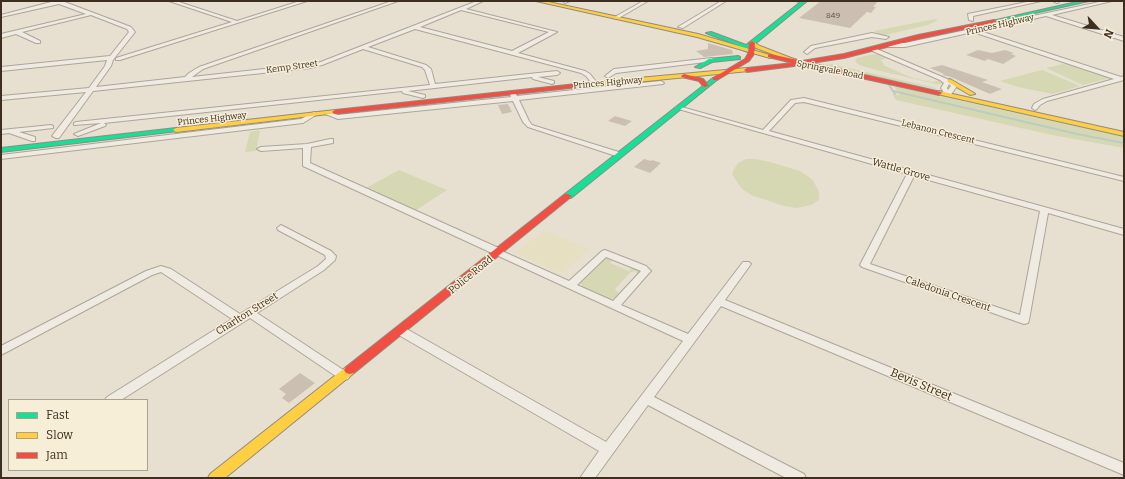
<!DOCTYPE html>
<style>
body{margin:0}
#map{position:relative;width:1125px;height:479px;overflow:hidden;background:#e7e0d1;font-family:Bitter,serif}
canvas{display:block}
.frame{position:absolute;inset:0;border:2px solid #3d2e20;pointer-events:none}
.legend{position:absolute;left:8px;top:399px;width:140px;height:72px;box-sizing:border-box;background:#f7eed8;border:1px solid #ada18e;margin:0;padding:5px 7px;list-style:none;font-size:12px;color:#3d2e20}
.legend li{display:flex;align-items:center;gap:8px;height:20px}
.legend b{width:20px;border:1px solid #ada18e}
.north{position:absolute;left:1077px;top:8px;width:40px;height:40px;-webkit-text-stroke:3px #f7eed8;paint-order:stroke;rotate:116deg;font-size:11px;font-weight:700;line-height:16px;text-align:center;color:#3d2e20}
.north::after{content:'';display:block;margin:auto;width:14px;height:18px;background:#3d2e20;clip-path:polygon(50% 0,100% 100%,50% 72%,0 100%)}
</style>
<div id="map">
<canvas width="1125" height="479"></canvas>
<div class="frame"></div>
<ul class="legend">
<li><b style="height:5px;background:#16e098"></b>Fast</li>
<li><b style="height:5px;background:#ffcf43"></b>Slow</li>
<li><b style="height:5px;background:#f24e42"></b>Jam</li>
</ul>
<div class="north">N</div>
</div>
<script>
const c = document.querySelector('canvas').getContext('2d');
c.lineJoin = 'round';
function fill(path, color) { c.fillStyle = color; c.fill(path, 'evenodd'); }
const toPath = rows => new Path2D(rows.map(r => 'M' + r).join(''));
function strokePath(path, color, width, dash) { c.strokeStyle = color; c.lineWidth = width; c.lineCap = dash ? 'butt' : 'round'; c.setLineDash(dash || []); c.stroke(path); }
function drawText(font, color, halo, rows, align = 'center') {
  c.font = font + ' Bitter,serif'; c.lineWidth = 3; c.setLineDash([]); c.textBaseline = 'middle'; c.strokeStyle = halo; c.fillStyle = color; for (const [text, x, y, turn = 0] of rows) {
    c.save(); c.translate(x, y); c.rotate((+turn || 0) * Math.PI / 180); c.textAlign = isNaN(turn) ? turn : align; if (halo) c.strokeText(text, 0, 0); c.fillText(text, 0, 0); c.restore();
  }
}
const farmland = toPath([
 [544,230,589,249,564,272,558,272,518,254,517,251]
]);
const green = toPath([
 [935,19,938,20,928,25,885,35,879,35,874,31],
 [869,55,879,54,884,56,887,58,881,60,885,66,913,78,932,82,938,81,936,80,939,79,944,83,941,84,936,84,876,70,859,65,855,61,857,58],
 [1067,63,1108,76,1110,78,1083,85,1046,68],
 [831,64,932,87,940,90,823,66],
 [1042,70,1080,86,1053,94,1018,87,1000,81],
 [894,86,1124,137,1124,148,1052,135,896,100,892,94,900,95],
 [260,130,256,151,245,152,250,132],
 [746,159,756,159,770,162,800,171,813,180,819,192,819,200,811,205,797,208,784,206,751,195,741,188,732,174,734,169,738,163],
 [399,170,447,190,415,211,366,188],
 [608,258,614,259,610,263,629,271,633,266,638,269,640,272,638,275,635,271,631,272,615,289,620,295,616,298,610,299,584,288,580,283,604,259]
]);
const stream = toPath([
 [889,85,895,94],
 [893,91,1077,134,1124,143]
]);
const building = toPath([
 [821,1,878,1,873,7,876,7,871,13,867,12,850,28,799,18],
 [708,43,732,50,733,54,704,57,696,51,708,49],
 [978,50,992,53,1005,50,1014,53,1011,54,1016,56,1003,64,988,59,985,61,966,55],
 [942,65,988,80,982,82,1002,89,990,94,951,77,942,75,944,74,930,68],
 [508,104,512,112,502,114,498,105],
 [615,116,632,121,625,126,608,121],
 [644,159,651,161,652,160,661,163,650,173,634,167],
 [300,373,315,383,289,403,282,398,286,394,279,389]
]);
const street = toPath([
 [55,1,62,1,131,27,135,32,113,60,111,66,96,87,185,77,189,73,199,67,392,1,398,1,203,69,192,77,318,63,477,1,483,1,466,9,557,32,518,53,585,71,590,74,598,84,593,85,586,76,581,73,415,29,368,47,426,65,431,69,435,84,557,71,560,73,557,75,538,77,554,81,554,83,552,84,533,79,532,77,408,91,425,95,425,97,423,98,403,93,402,91,104,123,106,125,105,126,78,136,74,134,101,123,74,125,74,123,76,122,430,85,425,70,422,67,363,49,322,65,310,68,93,91,59,138,56,138,52,136,86,92,1,100,1,96,89,88,105,66,107,60,1,71,1,67,110,56,129,32,127,29,91,15,22,32,40,41,40,43,36,43,16,34,1,38,1,34,86,14,59,4,1,17,1,15,55,1],
 [461,10,549,32,512,51,420,27,461,10],
 [169,1,176,1,237,21,300,1,307,1,120,60,116,60,116,58,232,22,169,1],
 [563,1,570,1,565,3,563,1],
 [643,1,648,1,617,19,613,18,643,1],
 [721,1,726,1,683,28,678,27,721,1],
 [795,1,806,1,806,2,804,3,795,1],
 [1032,1,1041,1,973,16,973,21,969,20,968,14,1032,1],
 [1053,1,1059,1,1059,2,1057,3,1053,1],
 [1104,1,1112,1,1052,15,1124,37,1124,41,1046,16,980,31,1121,77,1124,76,1124,80,1047,101,1040,105,1037,109,1035,110,1032,108,1034,104,1043,99,1114,79,973,32,905,47,889,47,886,45,889,43,905,43,1104,1],
 [872,33,889,37,886,39,872,37,815,48,807,54,804,52,811,46,872,33],
 [872,47,954,82,957,86,950,96,946,96,941,88,944,83,940,80,870,50,869,49,872,47],
 [949,84,951,86,948,90,947,88,949,84],
 [712,58,715,60,714,61,616,73,608,78,605,76,614,69,712,58],
 [661,81,664,83,663,84,519,100,529,121,532,125,622,153,623,155,619,157,528,127,523,122,513,101,338,119,323,113,326,111,338,115,511,97,510,94,513,92,515,93,517,96,661,81],
 [804,98,1124,177,1124,181,804,102,795,103,769,131,1124,229,1124,235,1048,213,1029,320,1028,323,1024,324,862,267,860,265,907,174,675,108,678,106,763,130,791,100,804,98],
 [914,176,1040,211,1020,315,870,264,914,176],
 [314,112,316,113,316,115,303,123,1,159,1,155,301,119,314,112],
 [51,125,53,126,53,128,19,132,35,137,35,141,32,141,9,133,1,134,1,130,51,125],
 [330,139,333,139,333,143,311,147,310,163,503,250,504,252,569,281,602,251,605,250,646,266,651,271,649,273,621,305,688,334,743,262,749,262,751,264,725,300,1124,463,1124,475,721,306,654,397,804,474,806,478,786,478,648,405,595,478,580,478,599,451,397,334,396,331,397,328,405,328,606,442,683,341,303,166,303,148,261,151,257,149,261,147,307,144,330,139],
 [606,257,641,271,613,301,577,285,606,257],
 [281,225,331,251,336,256,335,260,324,270,257,313,348,373,350,376,348,379,344,380,340,379,250,318,121,400,105,400,107,397,232,319,161,272,152,275,1,355,1,346,146,271,161,266,171,269,240,314,318,266,326,259,325,255,278,230,277,228,281,225]
]);
const fast = toPath([
 [802,1,807,1,750,48,754,51,754,53,750,53,743,50,740,46,706,33,711,32,746,45,802,1],
 [1081,1,1089,1,994,22,992,21,1081,1],
 [738,56,740,57,740,59,712,62,700,68,695,67,709,59,738,56],
 [713,78,718,79,571,198,565,198,564,196,565,194,713,78],
 [176,128,178,129,178,131,1,152,1,148,176,128]
]);
const slow = toPath([
 [536,1,544,1,698,34,773,56,770,58,697,37,536,1],
 [752,41,760,46,804,63,799,64,756,48,749,43,752,41],
 [747,68,750,70,749,71,595,86,592,84,595,82,747,68],
 [950,79,974,93,975,94,970,95,948,82,947,81,950,79],
 [939,91,1124,132,1124,136,937,94,936,93,939,91],
 [335,110,337,111,337,113,176,132,173,130,176,128,335,110],
 [350,366,354,367,356,370,354,373,225,478,208,478,210,474,346,367,350,366]
]);
const jam = toPath([
 [994,20,996,21,996,22,918,39,844,58,811,63,941,92,942,93,939,95,802,65,747,72,744,70,747,68,793,63,768,57,768,55,770,54,802,61,844,54,918,35,994,20],
 [752,41,755,43,754,54,749,61,717,80,713,80,713,78,745,59,748,54,749,43,752,41],
 [684,74,703,79,709,86,704,87,699,81,682,77,681,76,684,74],
 [595,82,598,84,597,85,335,114,332,112,335,110,595,82],
 [565,194,568,194,572,196,354,373,350,374,346,373,344,370,346,367,565,194]
]);
const numberNames = [
 ["849",833,16]
];
const farStreetnames = [
 ["Princes Highway",1000,25,-13],
 ["Kemp Street",292,67,-8],
 ["Springvale Road",830,70,11],
 ["Princes Highway",608,83,-5],
 ["Princes Highway",212,119,-6],
 ["Lebanon Crescent",938,132,14]
];
const streetNames = [
 ["Wattle Grove",901,170,16],
 ["Police Road",471,275,-39],
 ["Caledonia Crescent",948,294,19],
 ["Charlton Street",247,314,-32]
];
const nearStreetnames = [
 ["Bevis Street",921,385,23]
];
fill(farmland, '#e6dfc2');
fill(green, '#d6d7b3');
strokePath(stream, '#bcccc2', 2);
fill(building, '#cbbfb2');
strokePath(street, '#ada599', 2);
strokePath(fast, '#928b80', 2);
strokePath(slow, '#928b80', 2);
strokePath(jam, '#928b80', 2);
fill(street, '#efebe3');
fill(fast, '#16e098');
fill(slow, '#ffcf43');
fill(jam, '#f24e42');
drawText('8px', '#605244', null, numberNames);
drawText('9px', '#3d2e20', '#f7eed8', farStreetnames);
drawText('10px', '#3d2e20', '#f7eed8', streetNames);
drawText('12px', '#3d2e20', '#f7eed8', nearStreetnames);
</script>
